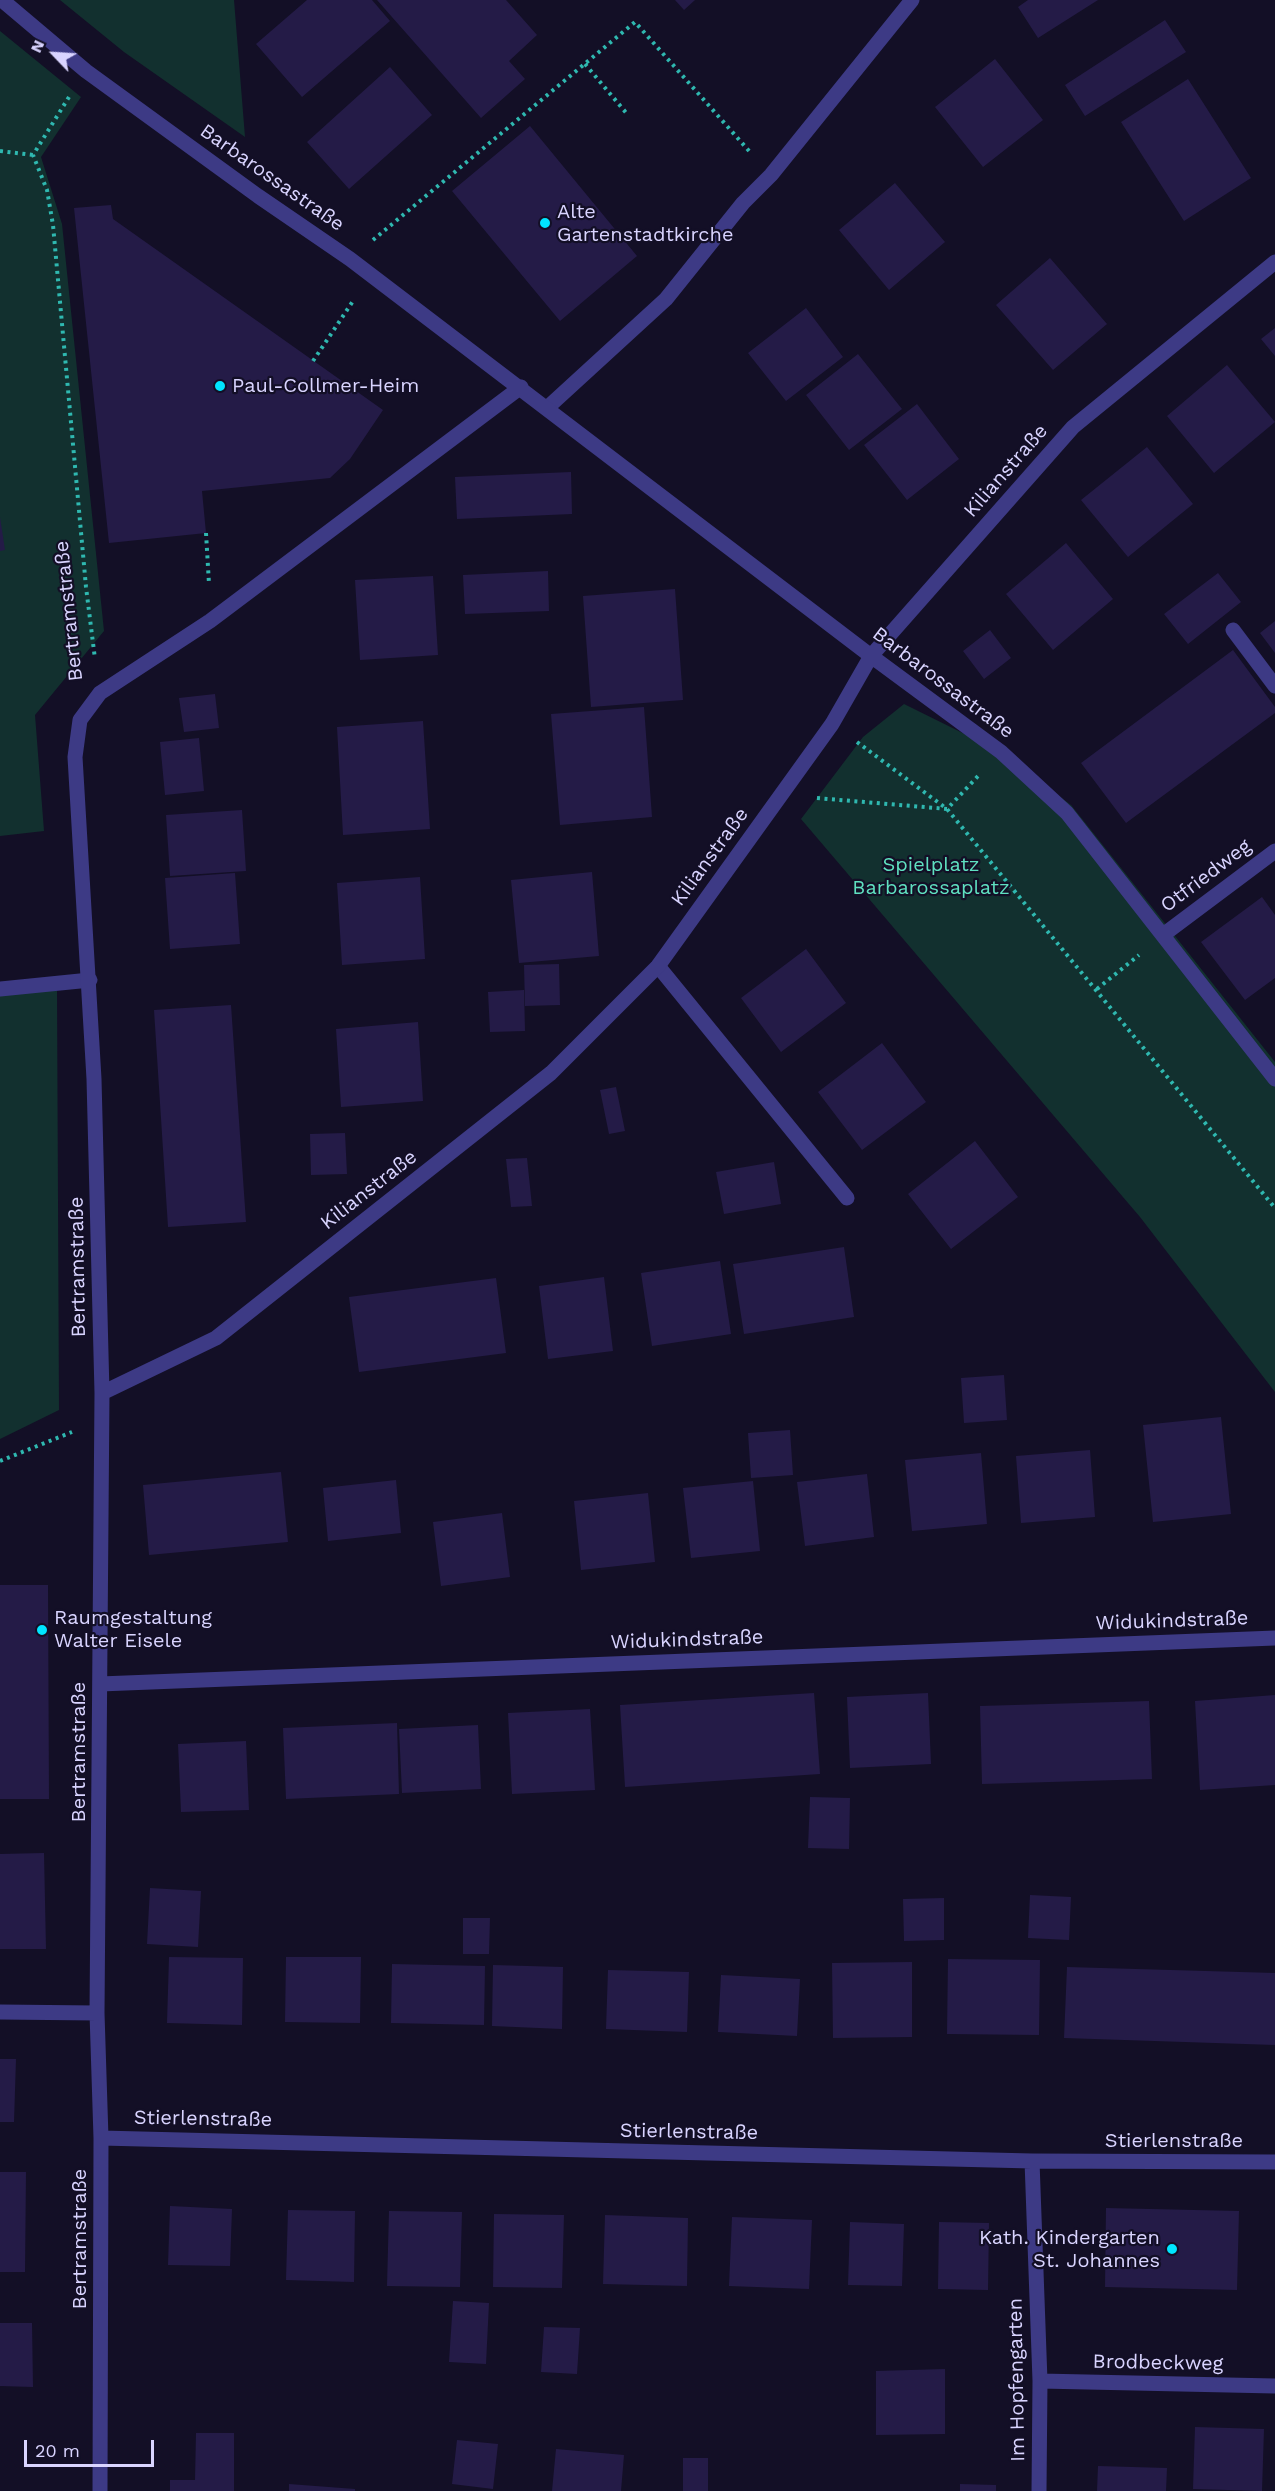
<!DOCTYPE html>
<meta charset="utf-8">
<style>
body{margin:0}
#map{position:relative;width:1275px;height:2491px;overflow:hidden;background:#130f26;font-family:"Work Sans",sans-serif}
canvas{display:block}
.north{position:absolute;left:24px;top:24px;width:60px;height:60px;-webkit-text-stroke:4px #130f26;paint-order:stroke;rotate:295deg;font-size:16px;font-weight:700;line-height:24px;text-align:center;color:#d9d4ff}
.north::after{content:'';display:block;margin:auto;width:21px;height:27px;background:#d9d4ff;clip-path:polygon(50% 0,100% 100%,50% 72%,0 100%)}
.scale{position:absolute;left:24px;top:2440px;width:130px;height:27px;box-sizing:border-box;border:3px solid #d9d4ff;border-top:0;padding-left:8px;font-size:18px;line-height:21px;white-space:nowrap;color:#d9d4ff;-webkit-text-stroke:4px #130f26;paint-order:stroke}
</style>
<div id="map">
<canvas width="1275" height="2491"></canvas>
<div class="north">N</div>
<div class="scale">20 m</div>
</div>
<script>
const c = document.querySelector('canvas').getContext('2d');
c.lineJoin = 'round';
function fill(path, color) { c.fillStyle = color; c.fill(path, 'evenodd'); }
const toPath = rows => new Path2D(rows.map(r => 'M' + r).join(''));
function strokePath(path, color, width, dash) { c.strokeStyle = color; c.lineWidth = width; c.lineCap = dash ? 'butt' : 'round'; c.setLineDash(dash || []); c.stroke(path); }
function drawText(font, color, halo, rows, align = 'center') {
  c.font = font + ' "Work Sans",sans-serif'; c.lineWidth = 4.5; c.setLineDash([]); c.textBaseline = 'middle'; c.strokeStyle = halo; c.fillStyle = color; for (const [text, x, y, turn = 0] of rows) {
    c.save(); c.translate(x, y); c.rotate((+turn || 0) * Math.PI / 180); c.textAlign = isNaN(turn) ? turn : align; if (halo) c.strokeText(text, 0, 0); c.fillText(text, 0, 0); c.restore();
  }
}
const green = toPath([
 [60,0,234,0,245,137,124,52],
 [0,31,81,97,41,157,62,224,104,631,35,715,44,831,0,836],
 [904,704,1001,752,1071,805,1275,1062,1275,1392,1140,1217,801,819,863,737],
 [57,989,59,1410,0,1439,0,995]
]);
const building = toPath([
 [307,0,372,0,390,21,302,97,256,44],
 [377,0,506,0,537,35,509,61,525,79,481,118],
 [675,0,695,0,684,10],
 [1028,0,1098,0,1038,38,1018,7],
 [1165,20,1186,52,1085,116,1065,85],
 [995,59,1043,120,983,167,935,107],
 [390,67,432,115,349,189,307,142],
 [1188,79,1251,178,1184,221,1121,122],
 [530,126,637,256,560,321,452,191],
 [895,183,945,242,889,290,839,230],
 [111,205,113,219,383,410,350,459,330,478,202,491,206,533,109,543,74,208],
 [1050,258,1107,324,1053,370,996,305],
 [806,308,843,357,786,401,748,353],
 [1275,328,1275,356,1261,339],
 [858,354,902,409,849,450,806,395],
 [1227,365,1275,422,1214,473,1167,416],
 [917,404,959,459,907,500,864,445],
 [1147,447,1193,504,1128,557,1081,500],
 [571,472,572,514,457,519,455,477],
 [0,517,5,550,0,551],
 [1066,543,1113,599,1053,650,1006,594],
 [548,571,549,611,465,614,463,575],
 [1218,573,1241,602,1188,644,1164,614],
 [433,576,438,655,360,660,355,580],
 [675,589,683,700,591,707,583,596],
 [1275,621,1275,653,1260,633],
 [990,630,1011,658,984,679,963,651],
 [1233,650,1275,707,1275,713,1126,823,1081,763],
 [215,694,219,728,184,732,179,698],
 [644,707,652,817,560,825,551,714],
 [423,721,430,829,343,835,337,727],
 [199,738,204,791,165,795,160,742],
 [242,810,246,871,170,876,166,815],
 [592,872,599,956,519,963,511,880],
 [235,873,240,944,170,949,165,878],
 [420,877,425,959,342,965,337,883],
 [1262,897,1275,915,1275,978,1245,1000,1201,942],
 [806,949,846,1003,781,1052,741,998],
 [559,964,560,1005,525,1006,524,965],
 [524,990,525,1031,490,1032,488,992],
 [231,1005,246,1222,168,1227,154,1010],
 [418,1022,423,1101,341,1107,336,1029],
 [882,1043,926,1102,862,1150,818,1092],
 [616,1087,625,1131,609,1134,600,1090],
 [345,1133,347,1174,311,1175,310,1134],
 [975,1141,1018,1197,951,1249,908,1194],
 [527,1158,532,1206,511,1207,506,1159],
 [774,1162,781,1204,724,1214,716,1172],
 [844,1247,854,1317,744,1334,733,1264],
 [720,1261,731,1334,652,1346,641,1273],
 [604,1277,613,1351,548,1359,539,1286],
 [496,1278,506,1353,359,1372,349,1297],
 [1004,1375,1007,1420,964,1423,961,1378],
 [1221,1417,1231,1514,1153,1522,1143,1425],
 [790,1430,793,1475,751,1478,748,1433],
 [1090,1450,1095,1517,1021,1523,1016,1456],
 [981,1453,987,1524,912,1531,905,1460],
 [281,1472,288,1542,149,1555,143,1485],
 [867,1474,874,1537,805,1546,797,1482],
 [396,1480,401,1533,328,1541,323,1488],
 [753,1481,760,1551,691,1558,683,1488],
 [648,1493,655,1562,581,1570,574,1501],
 [502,1513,510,1577,441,1586,433,1522],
 [0,1585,48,1585,49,1799,0,1799],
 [814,1693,820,1774,625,1787,620,1705],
 [928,1693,931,1764,850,1768,847,1697],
 [1275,1695,1275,1785,1200,1790,1195,1701],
 [1149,1701,1152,1779,982,1784,980,1706],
 [590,1709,595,1790,512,1794,508,1713],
 [397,1723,399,1794,286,1799,283,1728],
 [478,1725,481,1789,402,1793,399,1729],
 [246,1741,249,1810,181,1812,178,1744],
 [810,1797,850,1798,849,1849,808,1848],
 [44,1853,46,1949,0,1949,0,1854],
 [150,1888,201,1891,198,1947,147,1944],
 [1030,1895,1071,1897,1069,1940,1028,1938],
 [944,1898,944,1940,904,1941,903,1899],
 [463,1918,490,1918,489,1954,463,1954],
 [169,1957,243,1958,242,2025,167,2023],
 [286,1957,361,1957,360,2023,285,2022],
 [948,1959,1040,1960,1039,2035,947,2034],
 [912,1962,912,2037,833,2038,832,1963],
 [392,1964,485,1966,484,2025,391,2023],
 [493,1965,563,1967,562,2029,492,2026],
 [1067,1967,1275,1973,1275,2045,1064,2038],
 [608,1970,689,1972,687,2032,606,2029],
 [721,1975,800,1979,797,2036,718,2032],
 [0,2059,16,2059,14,2122,0,2122],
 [0,2172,26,2172,25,2272,0,2272],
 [170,2206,232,2209,230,2266,168,2265],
 [1106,2208,1239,2211,1237,2290,1105,2287],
 [288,2210,355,2211,354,2282,286,2280],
 [389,2211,462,2212,460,2287,387,2286],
 [494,2214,564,2215,562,2288,493,2287],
 [605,2215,688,2218,687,2286,603,2284],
 [732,2217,812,2220,809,2289,729,2286],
 [850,2222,904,2224,902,2286,848,2285],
 [939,2222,989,2223,988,2290,938,2289],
 [453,2301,489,2303,486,2364,449,2362],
 [0,2323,32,2323,33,2387,0,2386],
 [544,2327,580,2328,577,2374,541,2372],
 [945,2369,945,2434,876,2435,876,2371],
 [1195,2427,1264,2429,1262,2491,1193,2489],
 [196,2433,234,2433,234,2491,170,2491,170,2480,195,2480],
 [457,2440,498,2444,493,2489,452,2484],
 [556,2449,624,2455,621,2491,552,2491],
 [683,2458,708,2458,708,2491,683,2491],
 [1098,2466,1167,2468,1166,2491,1097,2491],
 [289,2484,355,2489,355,2491,289,2491],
 [960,2484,996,2485,996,2491,960,2491]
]);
const path = toPath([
 [585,64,628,115],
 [69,97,33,155,47,190,53,225,86,587,95,659],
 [0,151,33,155],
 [373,240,635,22,750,152],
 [313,361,353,301],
 [206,533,209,584],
 [857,742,947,809,1275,1208],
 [817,798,947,809,980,774],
 [1097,989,1139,955],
 [0,1461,72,1432]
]);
const service = toPath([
 [547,408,666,299,743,203,771,175,912,0],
 [1233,630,1275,686],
 [658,966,847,1198],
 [0,989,90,980]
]);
const minor = toPath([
 [2,0,86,71,258,196,350,259,871,656,1001,752,1067,813,1275,1079],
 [1163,935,1275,851],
 [102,1393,216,1338,551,1073,658,966,832,724,871,656,1073,427,1275,262],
 [100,1684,1275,1638],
 [0,2012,97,2013],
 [101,2138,1032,2161,1275,2162],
 [1032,2161,1040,2381,1039,2491],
 [1040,2381,1275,2386],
 [100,2491,101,2138,97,2013,102,1393,94,1079,75,757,80,720,100,693,210,621,521,387]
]);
const markers = [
 [545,223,6,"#00e5ff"],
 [220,386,6,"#00e5ff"],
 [42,1630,6,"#00e5ff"],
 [1172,2249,6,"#00e5ff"]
];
const streetNames = [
 ["Barbarossastraße",272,178,35],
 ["Kilianstraße",1006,471,-49],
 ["Bertramstraße",69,611,-96],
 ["Barbarossastraße",943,683,37],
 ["Kilianstraße",710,857,-54],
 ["Otfriedweg",1206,876,-37],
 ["Kilianstraße",369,1190,-38],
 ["Bertramstraße",78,1267,-91],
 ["Widukindstraße",1172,1621,-2],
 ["Widukindstraße",687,1640,-2],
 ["Bertramstraße",79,1752,-90],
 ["Stierlenstraße",203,2119,1],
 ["Stierlenstraße",689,2132,1],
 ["Stierlenstraße",1174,2141],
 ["Bertramstraße",80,2239,-90],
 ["Brodbeckweg",1158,2363,1],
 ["Im Hopfengarten",1017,2380,-91]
];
const poiNames = [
 ["Alte",557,212],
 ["Gartenstadtkirche",557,235],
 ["Paul-Collmer-Heim",232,386],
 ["Raumgestaltung",54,1618],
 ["Walter Eisele",54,1641],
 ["Kath. Kindergarten",1160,2238,"right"],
 ["St. Johannes",1160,2261,"right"]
];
const parkNames = [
 ["Spielplatz",931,865],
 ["Barbarossaplatz",931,888]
];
fill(green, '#12302f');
fill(building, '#241b47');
strokePath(path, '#2fb8b0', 4, [3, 4.5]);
strokePath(service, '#3d3a85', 15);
strokePath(minor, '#3d3a85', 15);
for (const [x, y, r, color] of markers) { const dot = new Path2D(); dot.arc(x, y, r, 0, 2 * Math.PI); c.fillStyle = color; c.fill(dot); strokePath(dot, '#130f26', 2); }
drawText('20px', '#d9d4ff', '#130f26', streetNames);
drawText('20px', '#d9d4ff', '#130f26', poiNames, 'left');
drawText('20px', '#5fe0c0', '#130f26', parkNames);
</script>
